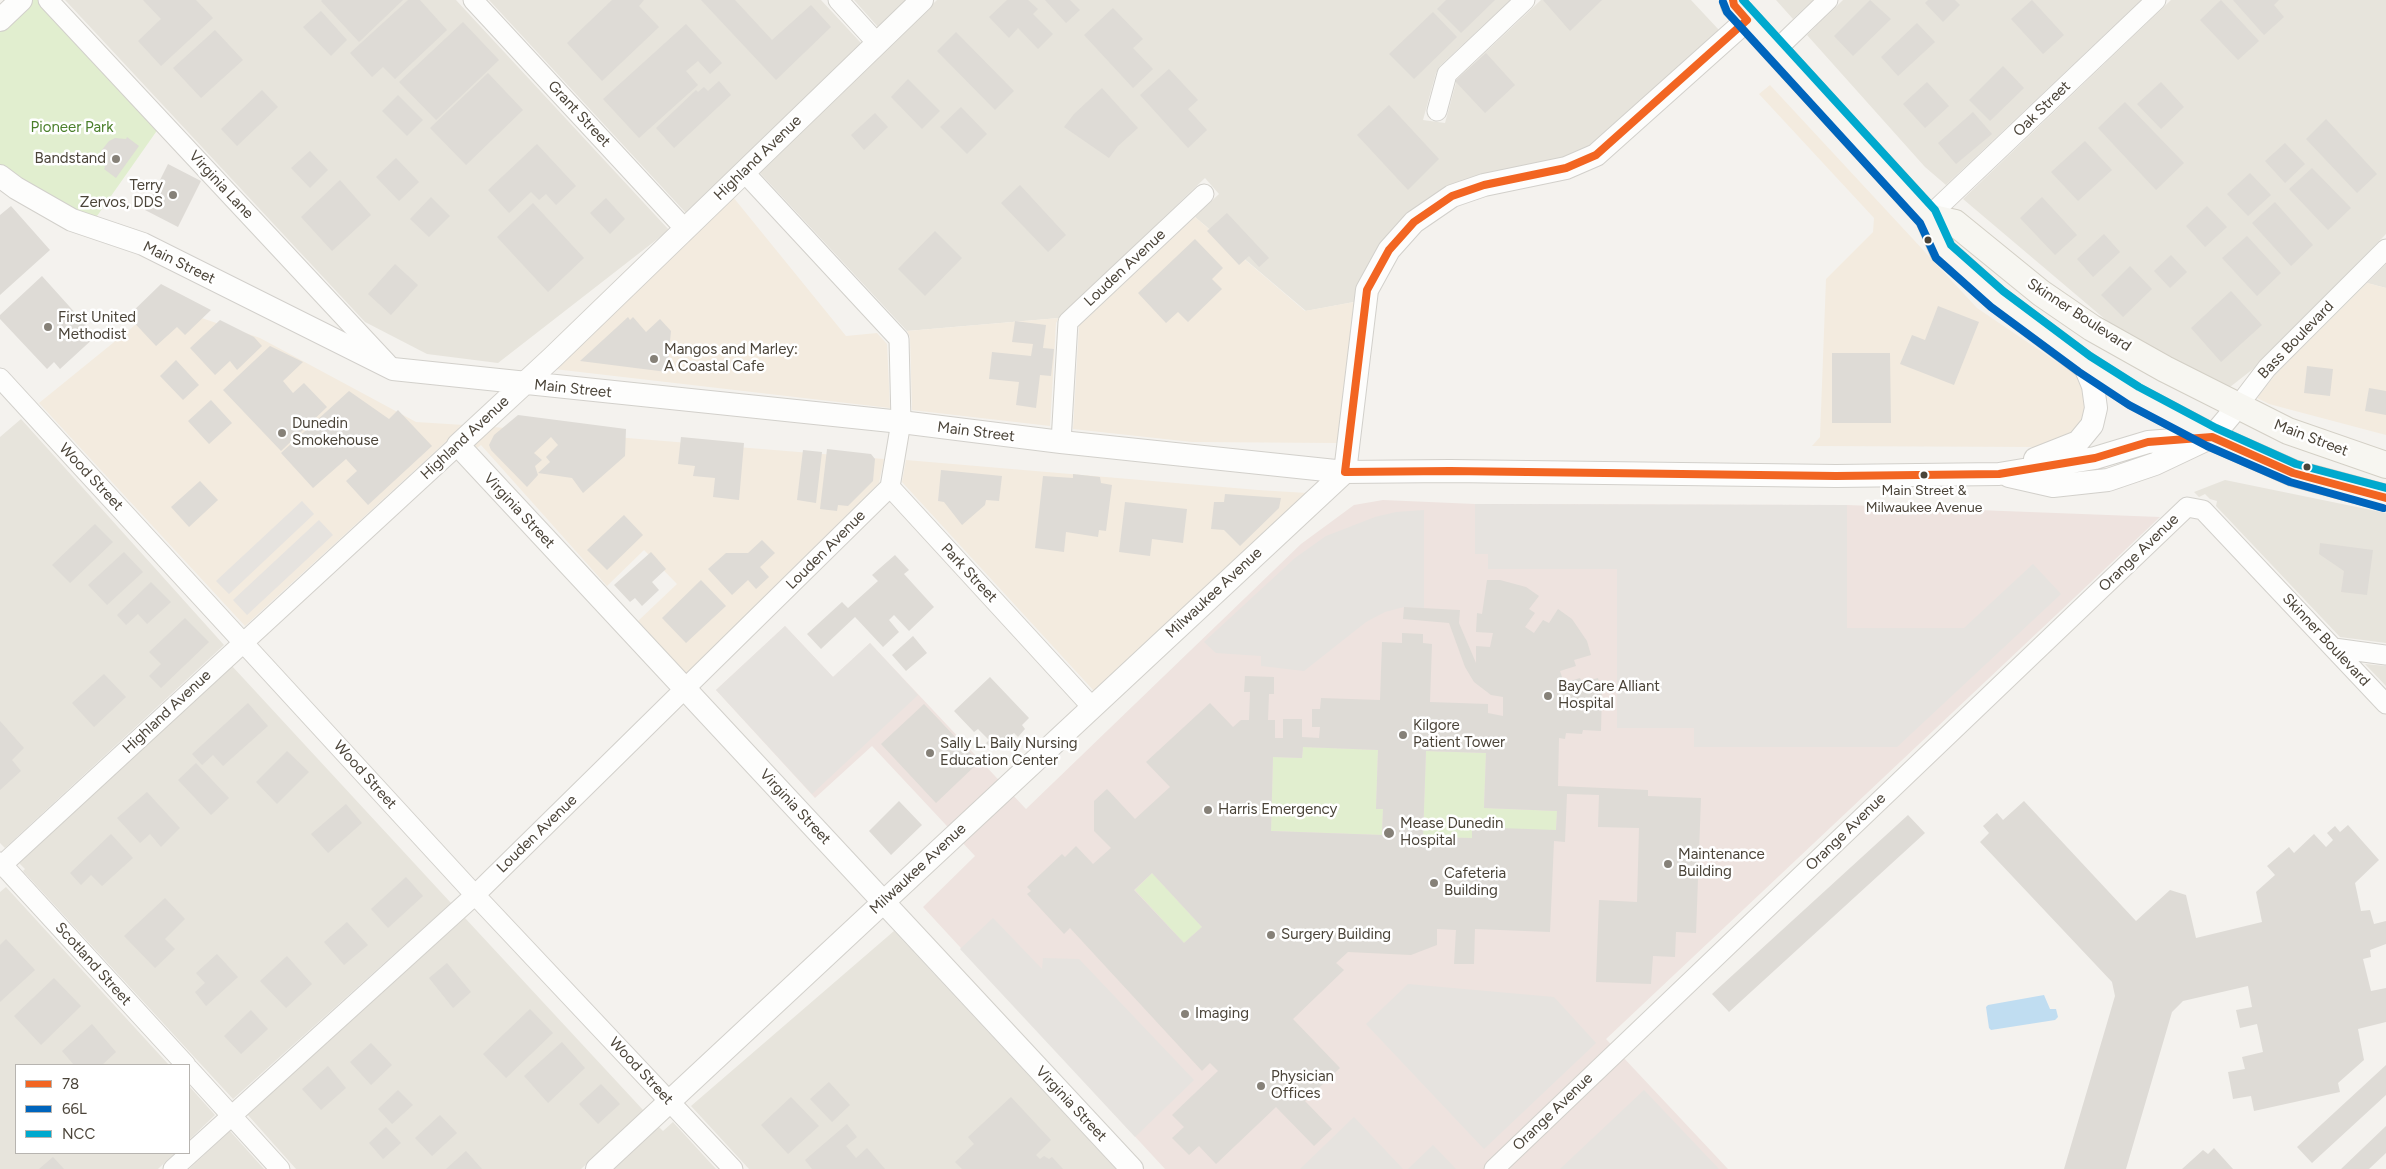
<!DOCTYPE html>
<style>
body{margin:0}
#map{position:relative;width:2386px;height:1169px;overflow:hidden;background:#f4f2ee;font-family:Figtree,sans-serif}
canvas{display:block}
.legend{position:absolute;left:15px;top:1064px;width:175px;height:90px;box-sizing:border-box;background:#fff;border:1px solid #b7b4b0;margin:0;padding:6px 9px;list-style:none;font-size:15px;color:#4b4439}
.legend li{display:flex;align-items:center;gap:10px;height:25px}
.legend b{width:25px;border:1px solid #b7b4b0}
</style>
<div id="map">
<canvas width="2386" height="1169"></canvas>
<ul class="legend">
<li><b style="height:6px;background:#f26522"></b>78</li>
<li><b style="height:6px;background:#0065bd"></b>66L</li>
<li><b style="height:6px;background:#00a9ce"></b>NCC</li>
</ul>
</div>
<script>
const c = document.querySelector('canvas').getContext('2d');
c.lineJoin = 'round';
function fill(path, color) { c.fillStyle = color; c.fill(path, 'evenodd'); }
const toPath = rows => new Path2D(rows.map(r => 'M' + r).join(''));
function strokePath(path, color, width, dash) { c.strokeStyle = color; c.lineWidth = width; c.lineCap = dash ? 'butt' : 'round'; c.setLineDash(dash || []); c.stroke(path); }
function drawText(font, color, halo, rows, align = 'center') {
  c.font = font + ' Figtree,sans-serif'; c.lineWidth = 5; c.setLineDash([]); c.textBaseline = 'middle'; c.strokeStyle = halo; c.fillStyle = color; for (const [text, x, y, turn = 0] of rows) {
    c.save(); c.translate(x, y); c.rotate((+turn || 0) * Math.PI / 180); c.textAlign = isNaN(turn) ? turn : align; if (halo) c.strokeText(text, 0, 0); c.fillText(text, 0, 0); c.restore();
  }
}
const residential = toPath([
 [65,0,456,0,669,230,498,363,427,354,365,322],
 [489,0,821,0,861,43,686,213],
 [854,0,907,0,878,27],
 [937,0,1510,0,1440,66,1436,73,1423,120,1445,123,1457,79,1541,0,1691,0,1719,30,1591,146,1564,158,1483,174,1449,185,1357,285,1354,302,1306,311,1195,217,1219,194,1205,178,1059,318,907,331,759,172],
 [1776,0,1813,0,1793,19],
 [1843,0,2141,0,1946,185,1925,167,1807,35],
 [2171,0,2386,0,2386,234,2253,369,2230,387,2172,359,2113,326,1963,199],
 [2386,264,2386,288,2367,283],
 [21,419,224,645,5,848,0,843,0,437],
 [2225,480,2386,513,2386,643,2340,637,2216,506,2217,501,2210,499,2205,494,2199,497,2194,492],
 [2365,664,2386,666,2386,686],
 [232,666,451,903,233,1099,23,871,25,869,19,863],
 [6,887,169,1065,16,1065,16,1153,175,1153,158,1169,0,1169,0,892],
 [465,918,644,1111,581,1169,296,1169,247,1114],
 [894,931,1116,1169,749,1169,691,1106],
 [189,1086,215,1115,189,1140],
 [673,1122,716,1169,612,1169,658,1126,663,1131],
 [230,1131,264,1169,189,1169]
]);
const commercial = toPath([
 [1770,85,1977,308,2076,375,2082,390,2085,409,2081,421,2072,432,2037,447,1812,446,1820,437,1826,279,1873,232,1874,218,1759,94],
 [733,197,846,336,877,333,887,344,890,408,554,369],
 [1195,217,1305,311,1354,302,1337,443,1192,442,1073,429,1079,326],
 [2367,283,2386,288,2386,435,2269,404,2257,398,2275,375],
 [161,304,260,338,416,422,464,425,245,626,39,403],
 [1059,318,1056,323,1050,426,912,410,910,337,907,331],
 [493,427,884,459,879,483,687,674,638,621,677,584,644,550,607,586,481,445,477,448,474,445],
 [906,460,1258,490,1307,493,1094,691,902,482]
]);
const medical = toPath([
 [1383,500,1475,504,1847,505,2160,517,1606,1039,1728,1169,1165,1169,923,907,975,856,872,746,815,798,716,690,785,626,833,677,870,643,1026,809,1301,544,1354,505]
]);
const green = toPath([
 [21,0,48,0,163,122,90,226,0,176,0,20],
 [1303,747,1378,750,1376,809,1383,809,1382,835,1271,831,1273,757,1302,758],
 [1426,751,1486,753,1484,808,1557,811,1556,830,1472,838,1423,837],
 [1152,873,1202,927,1184,943,1135,890]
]);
const parking = toPath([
 [302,501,314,514,229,594,216,581],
 [1475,504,1847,505,1847,628,1964,628,2033,564,2061,594,1897,747,1694,747,1694,728,1617,728,1617,569,1488,569,1488,554,1475,554],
 [1424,510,1424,608,1404,607,1385,612,1366,622,1304,671,1261,666,1261,656,1216,653,1204,642,1295,558,1326,536,1375,517,1396,512],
 [319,520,333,535,247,615,233,600],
 [785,626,833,677,870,643,918,695,812,794,716,690],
 [993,918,1042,969,1043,958,1079,959,1194,1080,1135,1137,960,949],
 [1408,984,1554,997,1596,1043,1484,1149,1366,1024],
 [1644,1090,1719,1169,1560,1169],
 [1354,1117,1403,1169,1300,1169],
 [1433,1145,1456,1169,1408,1169]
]);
const water = toPath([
 [2044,995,2050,1009,2056,1009,2058,1017,2055,1020,1991,1030,1989,1028,1986,1007,1988,1005]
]);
const building = toPath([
 [143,0,196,0,213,18,161,66,138,41,161,19],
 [322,0,403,0,359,42,321,1],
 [408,0,420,0,447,30,395,79,383,67,372,77,350,53],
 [612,0,644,0,639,6,659,27,602,81,567,43],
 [701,0,735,0,772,40,811,5,831,27,776,80],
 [1007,0,1028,0,1038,9,1033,14,1053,34,1038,49,1018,28,1009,38,989,17],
 [1045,0,1070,0,1080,10,1066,23],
 [1446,0,1495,0,1461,33,1437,9],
 [1543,0,1602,0,1570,31],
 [1870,0,1891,19,1853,56,1834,36],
 [1928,0,1955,0,1960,5,1943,22,1925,3],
 [2032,0,2064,35,2043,54,2011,19],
 [2221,0,2259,41,2238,60,2200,20],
 [2233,0,2279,0,2274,5,2284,17,2264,35],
 [1113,8,1143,39,1133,48,1153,69,1133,88,1084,35],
 [321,11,347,40,331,56,303,27],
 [1433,12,1457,37,1414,79,1389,54],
 [463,22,499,60,436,120,399,82],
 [1917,23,1935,42,1898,76,1881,57],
 [686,24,722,63,710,74,698,61,686,71,698,85,639,138,603,99],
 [215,30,243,60,201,98,173,68],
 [956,32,1014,91,995,110,937,51],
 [1486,53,1515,85,1485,113,1455,81],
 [2003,66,2024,88,1990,121,1969,100],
 [1169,69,1198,100,1188,109,1207,130,1188,148,1140,95],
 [488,73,523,110,466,165,430,128],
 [908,79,940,111,922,129,891,97],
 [719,81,731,95,674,148,656,128,696,90,698,92,704,87,708,91],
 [1927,82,1949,106,1925,128,1903,104],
 [2161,82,2184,107,2161,129,2137,104],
 [1102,88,1138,128,1118,146,1109,158,1064,127,1074,114],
 [262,90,278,107,237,146,221,129],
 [398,95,423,120,407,136,382,111],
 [2125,102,2184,163,2156,190,2098,128],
 [1389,105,1439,159,1408,190,1357,135],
 [961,107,987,134,967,154,940,127],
 [1973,112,1992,134,1956,164,1938,143],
 [875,113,888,127,864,150,851,135],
 [2326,119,2377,174,2357,193,2306,139],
 [127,137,139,146,116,178,104,169,105,167,102,162,101,151,109,141,115,138,126,139],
 [2085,141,2112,170,2078,201,2051,172],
 [2285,143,2305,164,2285,183,2265,161],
 [537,144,576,186,556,205,546,194,539,200,531,192,509,213,488,190],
 [310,151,328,170,310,188,291,168],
 [396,158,419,182,399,201,376,177],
 [168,164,201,181,178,227,145,210],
 [2312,168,2351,208,2328,230,2289,189],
 [2250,173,2271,195,2248,216,2227,194],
 [340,180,371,215,332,251,301,217],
 [1020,185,1066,235,1048,252,1001,203],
 [431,197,450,216,429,237,410,219],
 [2042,197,2077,235,2055,255,2020,218],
 [606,198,625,219,610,234,590,213],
 [2275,202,2313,245,2291,266,2252,223],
 [533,203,584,258,548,292,497,237],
 [11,206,50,250,0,295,0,215],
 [2207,206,2227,227,2205,247,2186,226],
 [1227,213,1269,258,1259,267,1249,256,1239,265,1207,231],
 [935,231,962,258,925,296,898,269],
 [2104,234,2120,252,2093,277,2077,259],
 [2247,236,2281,273,2257,296,2222,258],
 [1195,239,1223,268,1212,279,1222,289,1188,322,1178,312,1166,323,1138,293],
 [2171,255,2187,272,2170,288,2154,271],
 [395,264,418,285,391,315,368,294],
 [2130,266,2152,289,2123,317,2101,295],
 [42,276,96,336,60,369,54,362,47,369,0,319,0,315],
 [161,284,211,310,185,335,177,327,156,346,128,316],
 [2231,291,2262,325,2221,362,2191,328],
 [1938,306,1979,322,1954,385,1900,364,1912,335,1925,340],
 [628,317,630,320,633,317,646,332,660,319,671,331,667,372,580,361],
 [220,320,254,337,262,346,237,370,230,361,215,375,190,348],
 [1015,321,1046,325,1043,348,1054,349,1051,376,1040,375,1036,408,1016,405,1019,382,989,379,992,352,1031,356,1033,344,1012,342],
 [270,346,303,362,283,381,293,393,304,383,327,407,281,451,223,390],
 [1832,353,1890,353,1891,423,1832,423],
 [176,360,199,385,183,400,160,376],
 [2307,366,2333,369,2330,396,2304,393],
 [2369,388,2386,391,2386,415,2365,411],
 [349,391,389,419,398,410,432,446,368,505,346,481,357,471,346,459,313,488,281,453],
 [211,400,232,423,209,444,188,421],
 [518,415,626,429,625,456,583,493,572,478,538,473,550,462,546,457,558,445,551,437,534,453,542,460,535,466,538,475,527,487,491,450,489,445,494,435],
 [681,437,744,443,739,500,713,497,715,478,693,476,695,466,678,464],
 [827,449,871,454,875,459,873,481,848,506,838,505,837,511,820,509],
 [803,450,822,452,816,503,797,500],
 [941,470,1002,476,999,501,986,500,985,505,962,525,944,502,938,501],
 [1073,474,1100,477,1101,483,1112,485,1106,531,1099,530,1098,537,1066,532,1064,552,1035,548,1043,476,1073,478],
 [200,481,218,500,189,527,171,507],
 [1225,494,1281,498,1279,508,1240,546,1224,530,1211,529,1214,502,1224,502],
 [1125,502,1187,509,1183,543,1152,539,1150,556,1119,552],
 [624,515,643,535,607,570,587,550],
 [95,524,113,542,70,583,52,565],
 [762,540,775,553,760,567,769,577,756,589,748,580,732,595,708,569,726,553,748,553],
 [2320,543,2373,550,2367,595,2341,592,2344,571,2319,554],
 [124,552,143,572,107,605,88,585],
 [651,552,666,569,652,582,659,590,642,606,635,598,630,602,614,585],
 [895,555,909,570,904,574,934,607,909,631,894,615,889,620,899,632,883,647,855,617,821,649,807,634,842,602,848,608,878,581,872,575],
 [701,580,726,606,686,643,662,618],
 [1487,580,1500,580,1526,587,1539,596,1529,609,1535,613,1525,627,1534,633,1543,620,1549,623,1558,609,1572,619,1587,641,1591,655,1574,660,1576,666,1560,671,1564,683,1580,678,1582,682,1598,678,1602,692,1601,731,1583,730,1582,734,1566,733,1565,739,1559,738,1558,786,1648,790,1648,796,1701,798,1696,933,1676,932,1675,957,1653,956,1651,984,1596,982,1599,900,1637,902,1639,828,1598,827,1599,795,1567,794,1565,842,1554,841,1550,932,1475,929,1474,964,1454,964,1456,930,1437,929,1437,945,1411,955,1348,952,1336,963,1344,970,1293,1019,1340,1068,1305,1101,1332,1129,1314,1146,1276,1107,1216,1164,1199,1146,1189,1155,1172,1138,1184,1127,1172,1115,1218,1071,1210,1063,1202,1071,1070,928,1064,934,1027,894,1031,891,1027,887,1062,854,1065,857,1076,846,1093,864,1111,848,1094,831,1094,801,1107,789,1135,819,1170,787,1146,762,1210,703,1233,727,1241,720,1249,720,1250,692,1244,692,1245,676,1274,677,1274,694,1269,694,1268,720,1275,720,1275,738,1283,738,1283,719,1302,719,1302,737,1319,738,1320,727,1312,727,1312,709,1320,709,1321,698,1380,700,1382,642,1402,643,1402,633,1423,634,1423,643,1432,644,1430,702,1488,704,1488,713,1503,716,1503,697,1491,695,1474,682,1465,667,1449,623,1403,619,1404,607,1460,610,1459,623,1476,663,1476,646,1490,647,1493,633,1476,632,1477,613,1482,614],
 [1303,747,1378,750,1376,809,1383,809,1382,835,1271,831,1273,757,1302,758],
 [1426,751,1486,753,1484,808,1557,811,1556,830,1472,827,1472,838,1423,837],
 [1152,873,1202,927,1184,943,1134,890],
 [151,582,171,602,147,624,138,614,126,625,117,615],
 [185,618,209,642,161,688,149,676,161,664,149,652],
 [913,636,927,653,906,671,892,655],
 [104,674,126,697,94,727,72,703],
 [990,677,1029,718,1022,725,1025,729,1018,737,1014,733,994,751,986,743,989,740,978,729,974,732,954,711],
 [248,703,268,726,223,766,213,755,202,765,192,754],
 [924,704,979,762,936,803,881,744],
 [0,721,24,748,12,760,21,771,0,790],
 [287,751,309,772,277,804,256,782],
 [196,763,229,798,211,815,178,780],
 [147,792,180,828,161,847,150,834,140,843,117,818],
 [899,801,922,825,891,855,869,831],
 [2024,801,2136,921,2170,890,2186,895,2196,938,2262,922,2256,892,2275,875,2267,866,2289,847,2294,853,2314,834,2326,847,2333,840,2327,833,2335,826,2340,832,2348,825,2379,860,2355,883,2361,911,2370,910,2374,924,2386,921,2386,944,2370,950,2371,957,2363,959,2371,991,2386,988,2386,1022,2358,1029,2364,1060,2338,1083,2340,1092,2254,1111,2251,1096,2233,1099,2228,1072,2245,1069,2242,1057,2263,1052,2257,1024,2240,1028,2236,1010,2252,1007,2248,986,2183,1001,2172,1012,2126,1169,2064,1169,2115,996,2112,982,1980,842,1989,833,1983,826,1997,813,2003,820],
 [346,804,362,823,328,853,311,834],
 [1908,815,1925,833,1729,1012,1712,994],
 [111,834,133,858,102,886,91,875,81,885,70,873],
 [406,877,423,896,388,928,371,909],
 [165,898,185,919,165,939,175,949,155,968,124,936],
 [347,922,368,945,344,965,324,942],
 [6,939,35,970,0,1002,0,945],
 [217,954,238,977,206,1006,195,992,205,983,196,973],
 [287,956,312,984,286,1008,260,981],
 [447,963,471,992,453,1008,429,978],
 [54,978,81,1006,41,1045,14,1016],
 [530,1009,553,1033,506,1078,483,1054],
 [251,1010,268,1029,241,1054,224,1036],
 [92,1024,116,1052,102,1065,74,1065,62,1051],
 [562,1042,585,1068,548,1103,524,1076],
 [371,1043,392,1065,371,1085,350,1062],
 [2386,1065,2386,1095,2312,1163,2297,1147],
 [328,1066,346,1088,321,1110,302,1089],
 [829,1082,850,1105,832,1122,810,1099],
 [601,1084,620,1104,598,1124,579,1104],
 [398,1090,413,1105,392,1124,378,1109],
 [791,1097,819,1126,788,1154,761,1125],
 [1011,1097,1051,1140,1036,1155,1040,1159,1044,1156,1049,1159,1052,1157,1063,1169,962,1169,955,1162,974,1144,968,1137],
 [440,1115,457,1133,432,1156,415,1138],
 [847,1124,857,1137,846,1146,856,1158,867,1148,885,1169,812,1169,805,1160],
 [2386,1126,2386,1153,2369,1169,2341,1169],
 [386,1127,401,1143,383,1159,369,1143],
 [2214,1148,2233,1169,2182,1169,2203,1150,2208,1154],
 [466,1151,482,1169,446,1169],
 [53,1157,64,1169,39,1169]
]);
const minor = toPath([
 [48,0,387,363],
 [473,0,685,229],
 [838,0,877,43],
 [1776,50,1828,0],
 [1437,111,1447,74,1525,0],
 [744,172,899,339,901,422,890,487,1092,707],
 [1928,217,2156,0],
 [0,378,475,895,733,1169],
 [2238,406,2267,368,2386,249],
 [1061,442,1068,322,1204,194],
 [2334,648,2386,655],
 [0,862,186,1065],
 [0,867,458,445],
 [189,1069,280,1169],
 [173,1169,475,895,890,487],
 [1494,1169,2187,507,2203,510,2386,704]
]);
const tertiary = toPath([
 [922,0,553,357,458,445,1132,1169],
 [0,20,21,0],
 [0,176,16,188,72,220,143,244,393,369,901,422,1061,442,1345,472,1450,471,1836,476,1999,474,2095,458,2148,442,2212,437],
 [2035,459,2078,442,2092,425,2096,408,2093,386,2084,364],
 [2009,476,2053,486,2108,480,2155,464,2212,437,2238,406],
 [597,1169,1345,472,1367,290,1389,250,1414,222,1452,196,1484,185,1566,168,1596,155,1747,20]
]);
const secondary = toPath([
 [1733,0,1734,5,1928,217,1943,251,1997,299,2084,364,2134,396,2212,437,2293,473,2386,498],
 [1928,217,1955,223,2041,293,2092,328,2165,369,2288,431,2386,465]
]);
const bus1 = toPath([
 [1733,0,1734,5,1747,20,1596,155,1566,168,1484,185,1452,196,1414,222,1389,250,1367,290,1345,472,1450,471,1836,476,1999,474,2095,458,2148,442,2212,437,2293,473,2386,498]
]);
const bus2 = toPath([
 [1723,2,1727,12,1920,223,1936,258,1991,307,2079,372,2129,405,2207,446,2290,482,2383,508]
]);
const bus3 = toPath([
 [1743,0,1935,210,1951,245,2003,291,2090,356,2139,387,2216,428,2296,464,2386,488]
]);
const markers = [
 [116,159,5,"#868178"],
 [173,195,5,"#868178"],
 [1928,240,4.5,"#4b4439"],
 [48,327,5,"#868178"],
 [654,359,5,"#868178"],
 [282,433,5,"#868178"],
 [2307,467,4.5,"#4b4439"],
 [1924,475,4.5,"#4b4439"],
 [1548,696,5,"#868178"],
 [1403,735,5,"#868178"],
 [930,753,5,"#868178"],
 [1208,810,5,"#868178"],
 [1389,833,6,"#868178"],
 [1668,864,5,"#868178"],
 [1434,883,5,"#868178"],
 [1271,935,5,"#868178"],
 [1185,1014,5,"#868178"],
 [1261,1086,5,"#868178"]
];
const busNames = [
 ["Main Street &",1924,491],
 ["Milwaukee Avenue",1924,508]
];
const streetNames = [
 ["Oak Street",2042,109,-44],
 ["Grant Street",579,114,47],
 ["Highland Avenue",758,158,-44],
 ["Virginia Lane",221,185,47],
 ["Main Street",179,263,26],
 ["Louden Avenue",1125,268,-43],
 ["Skinner Boulevard",2079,315,33],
 ["Bass Boulevard",2296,340,-46],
 ["Main Street",573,389,6],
 ["Main Street",976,432,7],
 ["Highland Avenue",465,438,-43],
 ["Main Street",2311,438,21],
 ["Wood Street",91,477,47],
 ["Virginia Street",519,511,47],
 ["Louden Avenue",826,550,-45],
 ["Orange Avenue",2139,553,-44],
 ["Park Street",969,573,47],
 ["Milwaukee Avenue",1214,593,-43],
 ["Skinner Boulevard",2326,640,47],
 ["Highland Avenue",167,712,-43],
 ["Wood Street",365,775,48],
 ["Virginia Street",795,807,47],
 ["Orange Avenue",1846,832,-44],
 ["Louden Avenue",537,834,-44],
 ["Milwaukee Avenue",918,869,-43],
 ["Scotland Street",93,964,48],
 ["Wood Street",641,1071,47],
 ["Virginia Street",1071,1104,47],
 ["Orange Avenue",1553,1112,-44]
];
const parkNames = [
 ["Pioneer Park",72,128]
];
const poiNames = [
 ["Bandstand",106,159,"right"],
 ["Terry",163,186,"right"],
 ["Zervos, DDS",163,203,"right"],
 ["First United",58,318],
 ["Methodist",58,335],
 ["Mangos and Marley:",664,350],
 ["A Coastal Cafe",664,367],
 ["Dunedin",292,424],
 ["Smokehouse",292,441],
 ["BayCare Alliant",1558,687],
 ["Hospital",1558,704],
 ["Kilgore",1413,726],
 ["Patient Tower",1413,743],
 ["Sally L. Baily Nursing",940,744],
 ["Education Center",940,761],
 ["Harris Emergency",1218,810],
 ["Mease Dunedin",1400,824],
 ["Hospital",1400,841],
 ["Maintenance",1678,855],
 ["Building",1678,872],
 ["Cafeteria",1444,874],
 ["Building",1444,891],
 ["Surgery Building",1281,935],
 ["Imaging",1195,1014],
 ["Physician",1271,1077],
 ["Offices",1271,1094]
];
fill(residential, '#e7e4dc');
fill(commercial, '#f3ebdf');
fill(medical, '#eee3df');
fill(green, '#e1eecf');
fill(parking, '#e6e3df');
fill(water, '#c0ddf1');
fill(building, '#dedbd6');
strokePath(minor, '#d2d0cb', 21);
strokePath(tertiary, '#d2d0cb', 24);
strokePath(secondary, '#d3cfc5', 28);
strokePath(minor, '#fdfdfc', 19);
strokePath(tertiary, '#fdfdfc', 22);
strokePath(secondary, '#f7f6f1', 26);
strokePath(bus1, '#f26522', 8);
strokePath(bus2, '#0065bd', 8);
strokePath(bus3, '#00a9ce', 8);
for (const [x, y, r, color] of markers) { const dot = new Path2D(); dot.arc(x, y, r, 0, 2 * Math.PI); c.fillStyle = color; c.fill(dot); strokePath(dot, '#fff', 2); }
drawText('14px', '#4b4439', '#fff', busNames);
drawText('15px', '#4b4439', '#fff', streetNames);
drawText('15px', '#4a7f2a', '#fff', parkNames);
drawText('15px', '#4b4439', '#fff', poiNames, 'left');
</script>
